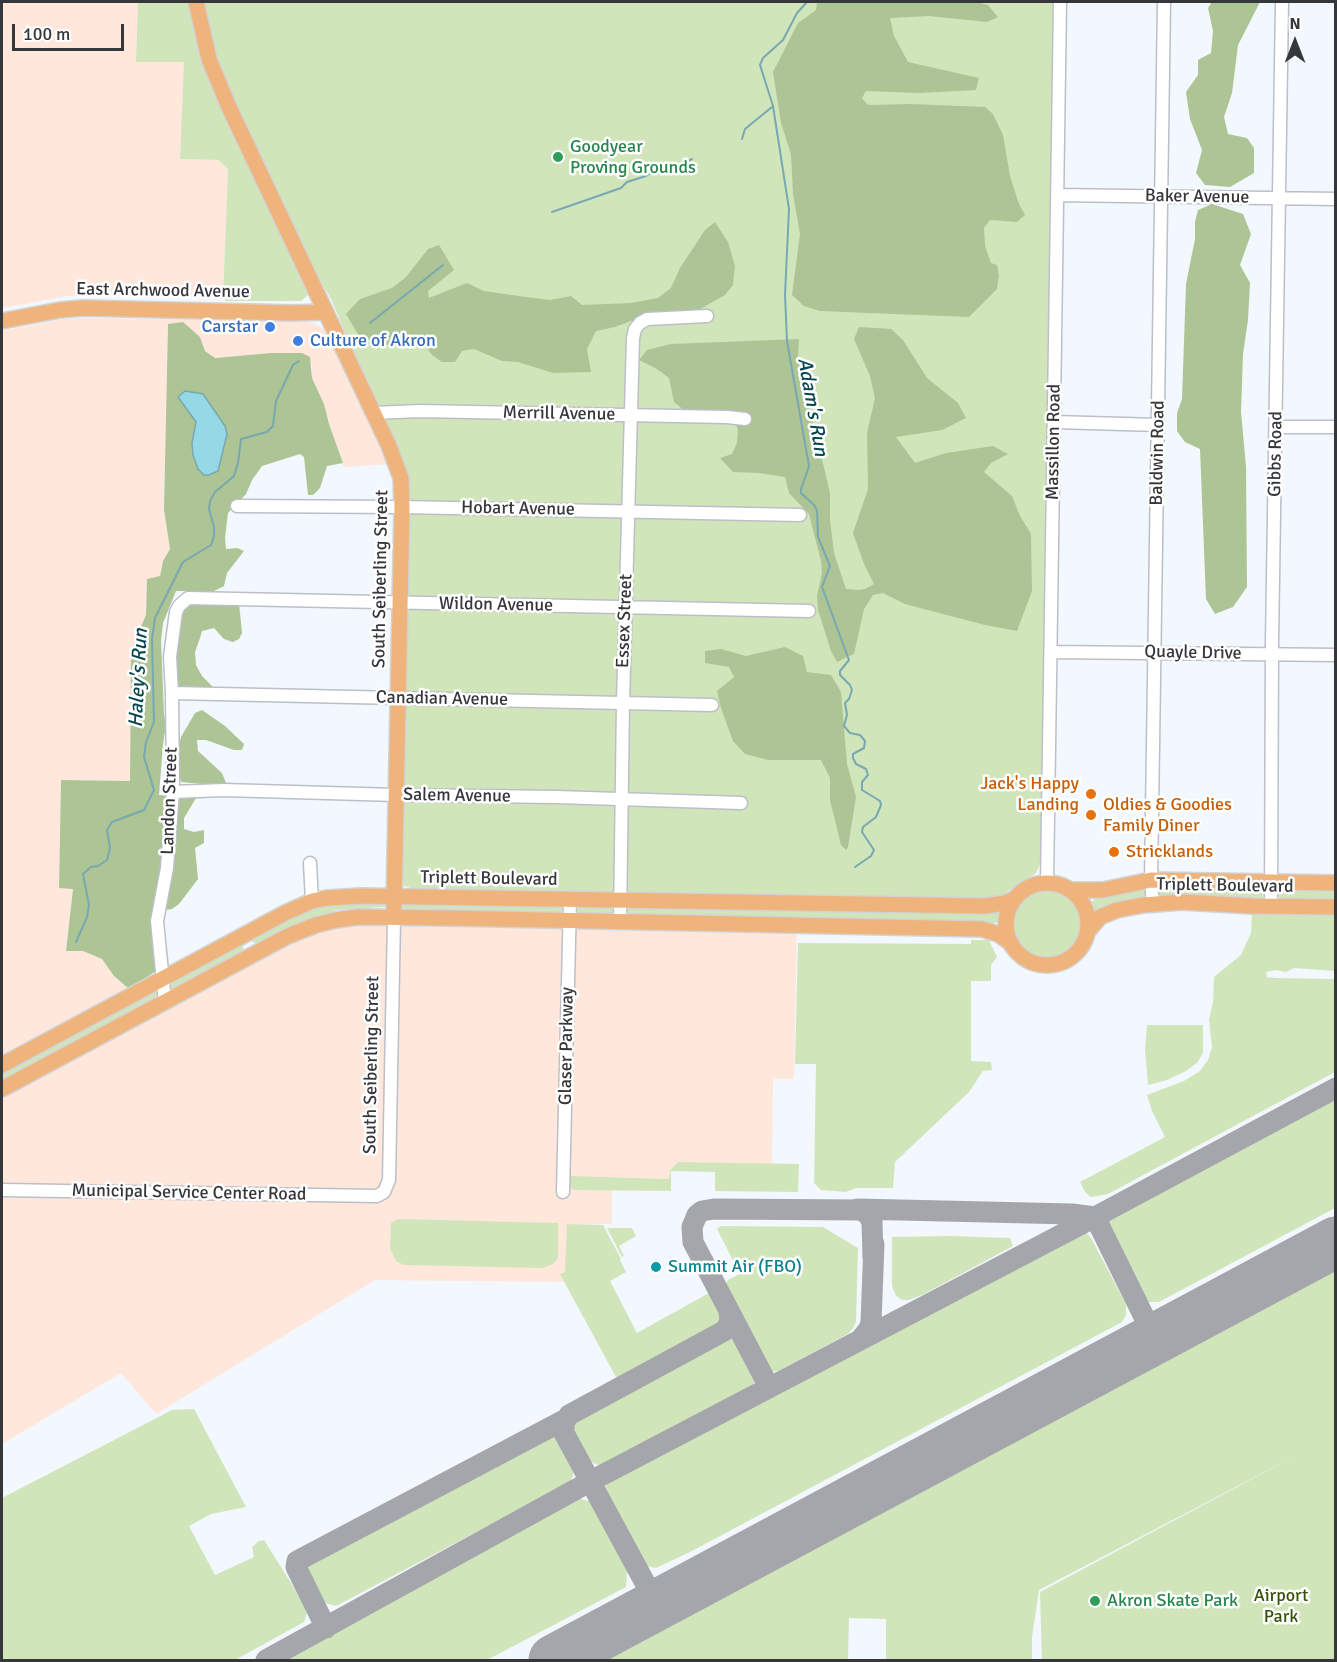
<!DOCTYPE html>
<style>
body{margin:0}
#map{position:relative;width:1337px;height:1662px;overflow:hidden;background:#f3f7fe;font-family:Signika,sans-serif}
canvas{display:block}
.frame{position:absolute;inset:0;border:3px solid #35373a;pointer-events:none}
.north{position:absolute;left:1265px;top:12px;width:60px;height:60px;-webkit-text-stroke:4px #fff;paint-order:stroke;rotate:0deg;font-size:16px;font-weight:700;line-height:24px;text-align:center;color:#35373a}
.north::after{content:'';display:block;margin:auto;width:21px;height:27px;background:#35373a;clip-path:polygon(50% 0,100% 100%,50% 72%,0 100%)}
.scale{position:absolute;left:12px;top:24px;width:112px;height:27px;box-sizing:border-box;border:3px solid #35373a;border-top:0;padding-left:8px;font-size:18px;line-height:21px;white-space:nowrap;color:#35373a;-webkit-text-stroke:4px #fff;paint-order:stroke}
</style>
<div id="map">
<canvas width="1337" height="1662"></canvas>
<div class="frame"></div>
<div class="north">N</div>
<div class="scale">100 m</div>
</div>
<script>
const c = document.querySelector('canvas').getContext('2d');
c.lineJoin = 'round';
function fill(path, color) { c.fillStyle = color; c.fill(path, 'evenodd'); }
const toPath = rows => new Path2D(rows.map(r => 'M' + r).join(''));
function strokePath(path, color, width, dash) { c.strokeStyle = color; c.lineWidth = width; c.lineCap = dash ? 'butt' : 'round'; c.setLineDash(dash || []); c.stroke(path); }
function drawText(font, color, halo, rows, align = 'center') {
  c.font = font + ' Signika,sans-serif'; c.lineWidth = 5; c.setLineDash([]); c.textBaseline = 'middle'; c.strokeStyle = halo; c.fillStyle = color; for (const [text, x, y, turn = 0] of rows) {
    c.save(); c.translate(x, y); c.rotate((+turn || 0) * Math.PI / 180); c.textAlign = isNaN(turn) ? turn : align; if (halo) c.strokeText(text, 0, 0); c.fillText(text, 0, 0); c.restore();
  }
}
const industrial = toPath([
 [2,2,138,2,136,62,185,61,180,159,219,160,228,169,223,296,67,296,2,308],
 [87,318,309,321,331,332,393,464,344,467,329,424,324,404,312,378,312,364,285,353,215,358,205,351,200,337,168,324,164,510,170,549,163,561,160,576,147,579,146,615,131,650,130,781,61,780,59,888,73,888,66,950,83,951,102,959,114,976,129,989,2,1065,2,331,63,319],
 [328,922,797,925,794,1079,773,1079,772,1164,678,1162,670,1170,669,1179,612,1177,612,1224,571,1224,569,1282,375,1280,156,1414,121,1373,2,1444,2,1089]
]);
const green = toPath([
 [138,2,188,2,200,54,208,77,309,294,301,301,226,301,223,296,228,169,219,160,180,159,184,62,136,62],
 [203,2,1053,2,1042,852,1041,862,1036,873,999,897,990,901,459,893,431,889,414,889,402,885,409,491,408,477,394,440,360,368,332,301,300,244,221,70],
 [1158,887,1262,888,1264,891,1262,899,1159,897,1156,894],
 [1280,887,1335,888,1335,900,1281,898,1278,895],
 [1141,888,1146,891,1146,896,1141,900,1096,911,1090,906,1094,899],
 '1013 924a34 34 0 1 1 68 0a34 34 0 1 1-68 0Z',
 [386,902,387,906,384,907,336,910,259,945,251,941,251,939,315,905],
 [469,902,562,905,563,908,560,914,401,910,404,905,452,906],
 [611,905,613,909,612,915,575,913,578,908],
 [624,908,994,912,998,912,998,921,995,923,985,923,630,916,625,914],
 [1252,909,1335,910,1335,971,1294,968,1286,972,1275,970,1266,972,1267,977,1276,978,1335,979,1335,1072,1108,1194,1091,1197,1085,1192,1080,1182,1165,1137,1152,1111,1147,1095,1184,1081,1200,1071,1208,1060,1212,1047,1209,1020,1213,1002,1214,977,1241,955,1251,933],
 [971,940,989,940,997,957,991,965,991,981,971,981,971,1061,991,1062,992,1070,983,1071,969,1092,895,1162,893,1188,856,1188,846,1192,821,1190,814,1183,816,1064,795,1064,798,943,971,944],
 [241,943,245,952,171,990,168,988,167,981],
 [156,989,159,992,159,999,2,1083,2,1070],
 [1147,1025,1203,1025,1203,1053,1197,1063,1186,1071,1167,1080,1148,1085,1145,1050],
 [1335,1094,1335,1208,1159,1302,1149,1302,1142,1299,1108,1233,1105,1224,1109,1215],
 [678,1162,799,1164,798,1192,715,1191,715,1172,671,1171,671,1191,573,1190,570,1186,571,1176,669,1179,670,1170],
 [398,1219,558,1223,558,1258,553,1264,542,1268,404,1265,396,1261,390,1249,391,1223],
 [567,1224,603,1225,621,1259,620,1260,626,1272,610,1281,637,1333,709,1293,713,1295,725,1318,724,1325,624,1379,617,1379,560,1274,565,1272],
 [721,1226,823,1227,858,1248,856,1322,853,1328,848,1334,778,1371,771,1372,767,1370,725,1291,724,1287,728,1280,740,1274,717,1229],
 [607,1228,632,1228,636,1236,619,1246,624,1256,622,1257],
 [1075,1231,1087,1233,1091,1238,1126,1304,1126,1315,1122,1322,690,1552,656,1568,646,1566,641,1562,605,1492,605,1487,615,1475],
 [952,1236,1010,1238,1013,1246,924,1294,909,1300,902,1300,896,1296,892,1286,892,1237],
 [1335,1268,1335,1660,1042,1660,1040,1592,1297,1455,1039,1590,1032,1637,1032,1660,886,1660,886,1619,849,1618,848,1660,598,1660],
 [730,1336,736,1337,757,1375,757,1380,753,1385,605,1464,598,1465,589,1461,571,1429,570,1422,573,1417],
 [194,1409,246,1507,211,1514,189,1526,215,1575,254,1557,252,1547,259,1541,264,1540,308,1610,304,1622,235,1660,2,1660,2,1498,172,1410],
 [553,1431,557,1433,574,1465,573,1476,569,1483,336,1606,318,1601,303,1573,305,1563,314,1555],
 [578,1498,591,1502,627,1571,626,1587,487,1660,270,1660,569,1501]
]);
const forest = toPath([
 [817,2,976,2,988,5,998,17,987,22,929,16,890,18,894,36,908,62,979,78,976,90,919,93,866,91,862,98,868,105,910,104,985,107,993,114,1003,135,1010,176,1019,204,1025,215,1017,222,990,220,984,228,985,246,991,263,997,265,999,275,997,289,969,317,820,311,804,306,792,295,800,234,793,194,791,154,781,123,773,72,798,23,816,10],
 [1212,2,1258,2,1259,4,1238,45,1232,93,1224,117,1228,134,1247,138,1254,148,1254,173,1230,187,1205,185,1196,173,1202,150,1190,119,1186,92,1198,75,1198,60,1211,53,1213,31,1208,8],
 [1212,204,1243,214,1251,234,1240,265,1250,283,1248,320,1243,354,1241,412,1246,467,1247,587,1233,607,1215,614,1206,599,1200,449,1185,442,1177,431,1177,413,1182,399,1186,284,1195,239,1195,222,1198,210],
 [715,222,728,242,735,266,733,285,725,295,695,312,655,312,615,327,596,331,587,349,591,372,553,373,518,362,502,361,474,349,462,351,455,362,442,362,432,355,424,344,409,341,390,345,363,343,346,314,360,299,392,288,406,277,428,249,439,245,454,270,428,291,429,298,467,283,484,291,526,297,550,300,571,296,582,305,631,303,658,298,671,288,680,268,705,230],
 [183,322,200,337,205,351,215,358,271,353,302,353,310,357,312,378,324,404,329,424,343,463,327,466,320,488,313,495,308,495,304,457,300,454,262,466,252,480,246,494,228,513,225,538,226,549,237,548,244,551,227,573,224,586,214,591,176,591,163,623,161,641,164,714,166,726,163,744,159,795,196,798,184,818,184,829,194,832,204,830,204,843,195,848,198,879,179,904,172,909,165,910,156,971,129,989,114,976,102,959,83,951,66,951,73,889,59,888,61,780,130,781,131,650,146,615,147,579,160,576,163,561,170,549,164,510,168,324],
 [859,327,891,329,903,340,927,378,958,403,966,418,942,430,896,437,915,463,946,453,993,446,1008,454,991,463,984,472,1012,496,1020,516,1031,534,1032,591,1017,631,985,625,905,604,883,593,873,595,864,609,854,654,837,662,831,651,818,610,817,596,822,573,821,561,809,514,789,493,785,477,759,473,733,472,720,458,732,454,737,443,738,429,730,415,721,410,686,412,674,402,669,378,657,369,639,360,647,350,671,344,799,339,798,359,830,493,830,520,834,553,846,589,859,590,865,589,874,584,864,564,853,533,868,489,867,433,875,398,870,376,854,339],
 [239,603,242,633,239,639,233,642,224,639,214,628,202,631,200,638,195,652,196,665,202,676,214,688,214,692,180,688,177,682,176,663,179,620,184,608,191,604],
 [785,647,803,656,807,672,831,675,841,692,847,764,856,797,848,847,846,850,841,845,830,800,830,778,821,760,768,760,745,754,733,741,721,708,717,691,734,677,729,667,705,663,705,651,721,649,746,656],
 [202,710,225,726,244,744,242,750,234,750,206,740,197,740,198,751,222,773,226,783,225,786,181,782,178,769,178,749,181,737,195,713]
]);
const water = toPath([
 [185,391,203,394,225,426,227,434,218,471,209,475,204,475,198,469,193,455,192,443,196,422,178,397,185,391]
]);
const stream = toPath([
 [807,2,797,13,783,40,763,58,760,65,773,106,789,209,785,295,787,341,809,466,801,489,801,493,815,506,817,511,818,537,830,566,822,587,849,660,840,671,840,675,850,685,852,690,849,699,845,703,847,715,844,726,850,733,860,735,865,741,864,748,853,754,853,758,856,764,866,769,868,775,862,782,862,790,880,801,881,805,876,817,863,827,862,832,874,850,871,856,855,867],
 [742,139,745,129,772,107],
 [552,212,621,188,627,182,646,176,654,171,665,172,692,159],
 [370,323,443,265],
 [76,942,87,917,89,905,83,874,91,867,98,866,107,860,110,848,107,830,112,822,144,810,154,790,144,757,146,742,154,722,152,639,155,618,183,562,211,545,214,536,214,527,209,509,210,501,215,492,234,476,238,463,241,439,267,432,273,426,276,401,293,365,299,361]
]);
const taxiway = toPath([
 [857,1209,1072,1214,1095,1217,1155,1339],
 [860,1340,869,1329,871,1322,874,1244],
 [769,1387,693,1242,692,1227,697,1215,702,1211,714,1209,861,1210,867,1214,872,1221,873,1258],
 [657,1605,564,1433,564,1423,569,1415,724,1331,730,1323,729,1311],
 [326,1628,296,1567,297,1561,566,1419],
 [266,1660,591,1481,1095,1217,1336,1088]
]);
const runway = toPath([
 [554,1660,1336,1242]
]);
const minor = toPath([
 [1058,195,1336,199],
 [373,413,420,411,727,417,745,419],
 [1054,422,1158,425],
 [1277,427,1336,427],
 [237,506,402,507,800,515],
 [1051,652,1336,655],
 [172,693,712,705],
 [173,792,224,790,396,795,557,797,741,803],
 [310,863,312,901],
 [1047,883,1060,2],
 [1153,904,1151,881,1164,2],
 [1271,906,1272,642,1282,2],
 [620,922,623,703,633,338,635,329,640,323,647,319,707,316],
 [165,1002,157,921,167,868,173,792,172,693,170,657,176,612,179,606,188,598,809,611],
 [2,1190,377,1196,384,1192,389,1180,394,918],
 [563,1192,570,900]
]);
const major = toPath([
 [196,2,209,59,228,105,389,446,401,478,402,507,394,906],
 [2,321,60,310,83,308,291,313,326,312],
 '1006 924a41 41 0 1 1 82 0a41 41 0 1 1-82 0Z',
 [1070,890,1103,890,1151,880,1336,883],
 [1087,932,1100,917,1117,910,1143,905,1182,902,1253,906,1336,907],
 [2,1065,285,913,312,901,327,898,361,896,985,906,1005,903,1016,898],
 [2,1089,288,936,316,925,336,920,358,917,448,918,982,929,998,934,1012,944]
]);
const markers = [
 [558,157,6,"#2e9e5b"],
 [270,327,6,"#3f7fe0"],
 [298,341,6,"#3f7fe0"],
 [1091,794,6,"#e8710a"],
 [1091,815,6,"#e8710a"],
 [1114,852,6,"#e8710a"],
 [656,1267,6,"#0f9aa8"],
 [1095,1601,6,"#2e9e5b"]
];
const leisureNames = [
 ["Goodyear",570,147],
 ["Proving Grounds",570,168],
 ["Akron Skate Park",1107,1601]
];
const streetNames = [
 ["Baker Avenue",1197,197,1],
 ["East Archwood Avenue",163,291,1],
 ["Merrill Avenue",559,414,1],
 ["Massillon Road",1054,442,-89],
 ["Baldwin Road",1158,453,-89],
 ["Gibbs Road",1276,454,-89],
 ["Hobart Avenue",518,509,1],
 ["South Seiberling Street",381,579,-89],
 ["Wildon Avenue",496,605,1],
 ["Essex Street",625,621,-88],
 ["Quayle Drive",1193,653,1],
 ["Canadian Avenue",442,699,1],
 ["Salem Avenue",457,796,1],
 ["Landon Street",170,801,-88],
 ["Triplett Boulevard",489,879,1],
 ["Triplett Boulevard",1225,886,1],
 ["Glaser Parkway",567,1046,-89],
 ["South Seiberling Street",372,1065,-89],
 ["Municipal Service Center Road",189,1193,1]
];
const shopNames = [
 ["Carstar",258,327],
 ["Culture of Akron",310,341,"left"]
];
const foodNames = [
 ["Jack's Happy",1079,784,"right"],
 ["Landing",1079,805,"right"],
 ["Oldies & Goodies",1103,805],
 ["Family Diner",1103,826],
 ["Stricklands",1126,852]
];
const cultureNames = [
 ["Summit Air (FBO)",668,1267]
];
const parkNames = [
 ["Airport",1281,1596],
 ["Park",1281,1617]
];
const waterNames = [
 ["Adam's Run",812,407,80],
 ["Haley's Run",139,678,-87]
];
fill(industrial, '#ffe7dc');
fill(green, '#d1e5bb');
fill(forest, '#adc494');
fill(water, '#94d9e5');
strokePath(water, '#78a8b2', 1.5);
strokePath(stream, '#78a8b2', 2);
strokePath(taxiway, '#a4a6ac', 21);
strokePath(runway, '#a4a6ac', 51);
strokePath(minor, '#bbbfc8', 15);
strokePath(major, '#d3d3d4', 18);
strokePath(minor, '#fff', 12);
strokePath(major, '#efb47c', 15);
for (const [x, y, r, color] of markers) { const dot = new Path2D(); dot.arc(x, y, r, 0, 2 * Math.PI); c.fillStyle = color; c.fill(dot); strokePath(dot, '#fff', 2); }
drawText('18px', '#27864d', '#fff', leisureNames, 'left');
drawText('18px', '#35373a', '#fff', streetNames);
drawText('18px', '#366cbe', '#fff', shopNames, 'right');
drawText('18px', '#c56008', '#fff', foodNames, 'left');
drawText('18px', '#0d838f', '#fff', cultureNames, 'left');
drawText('18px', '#375207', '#fff', parkNames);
drawText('italic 20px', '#064750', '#fff', waterNames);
</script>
